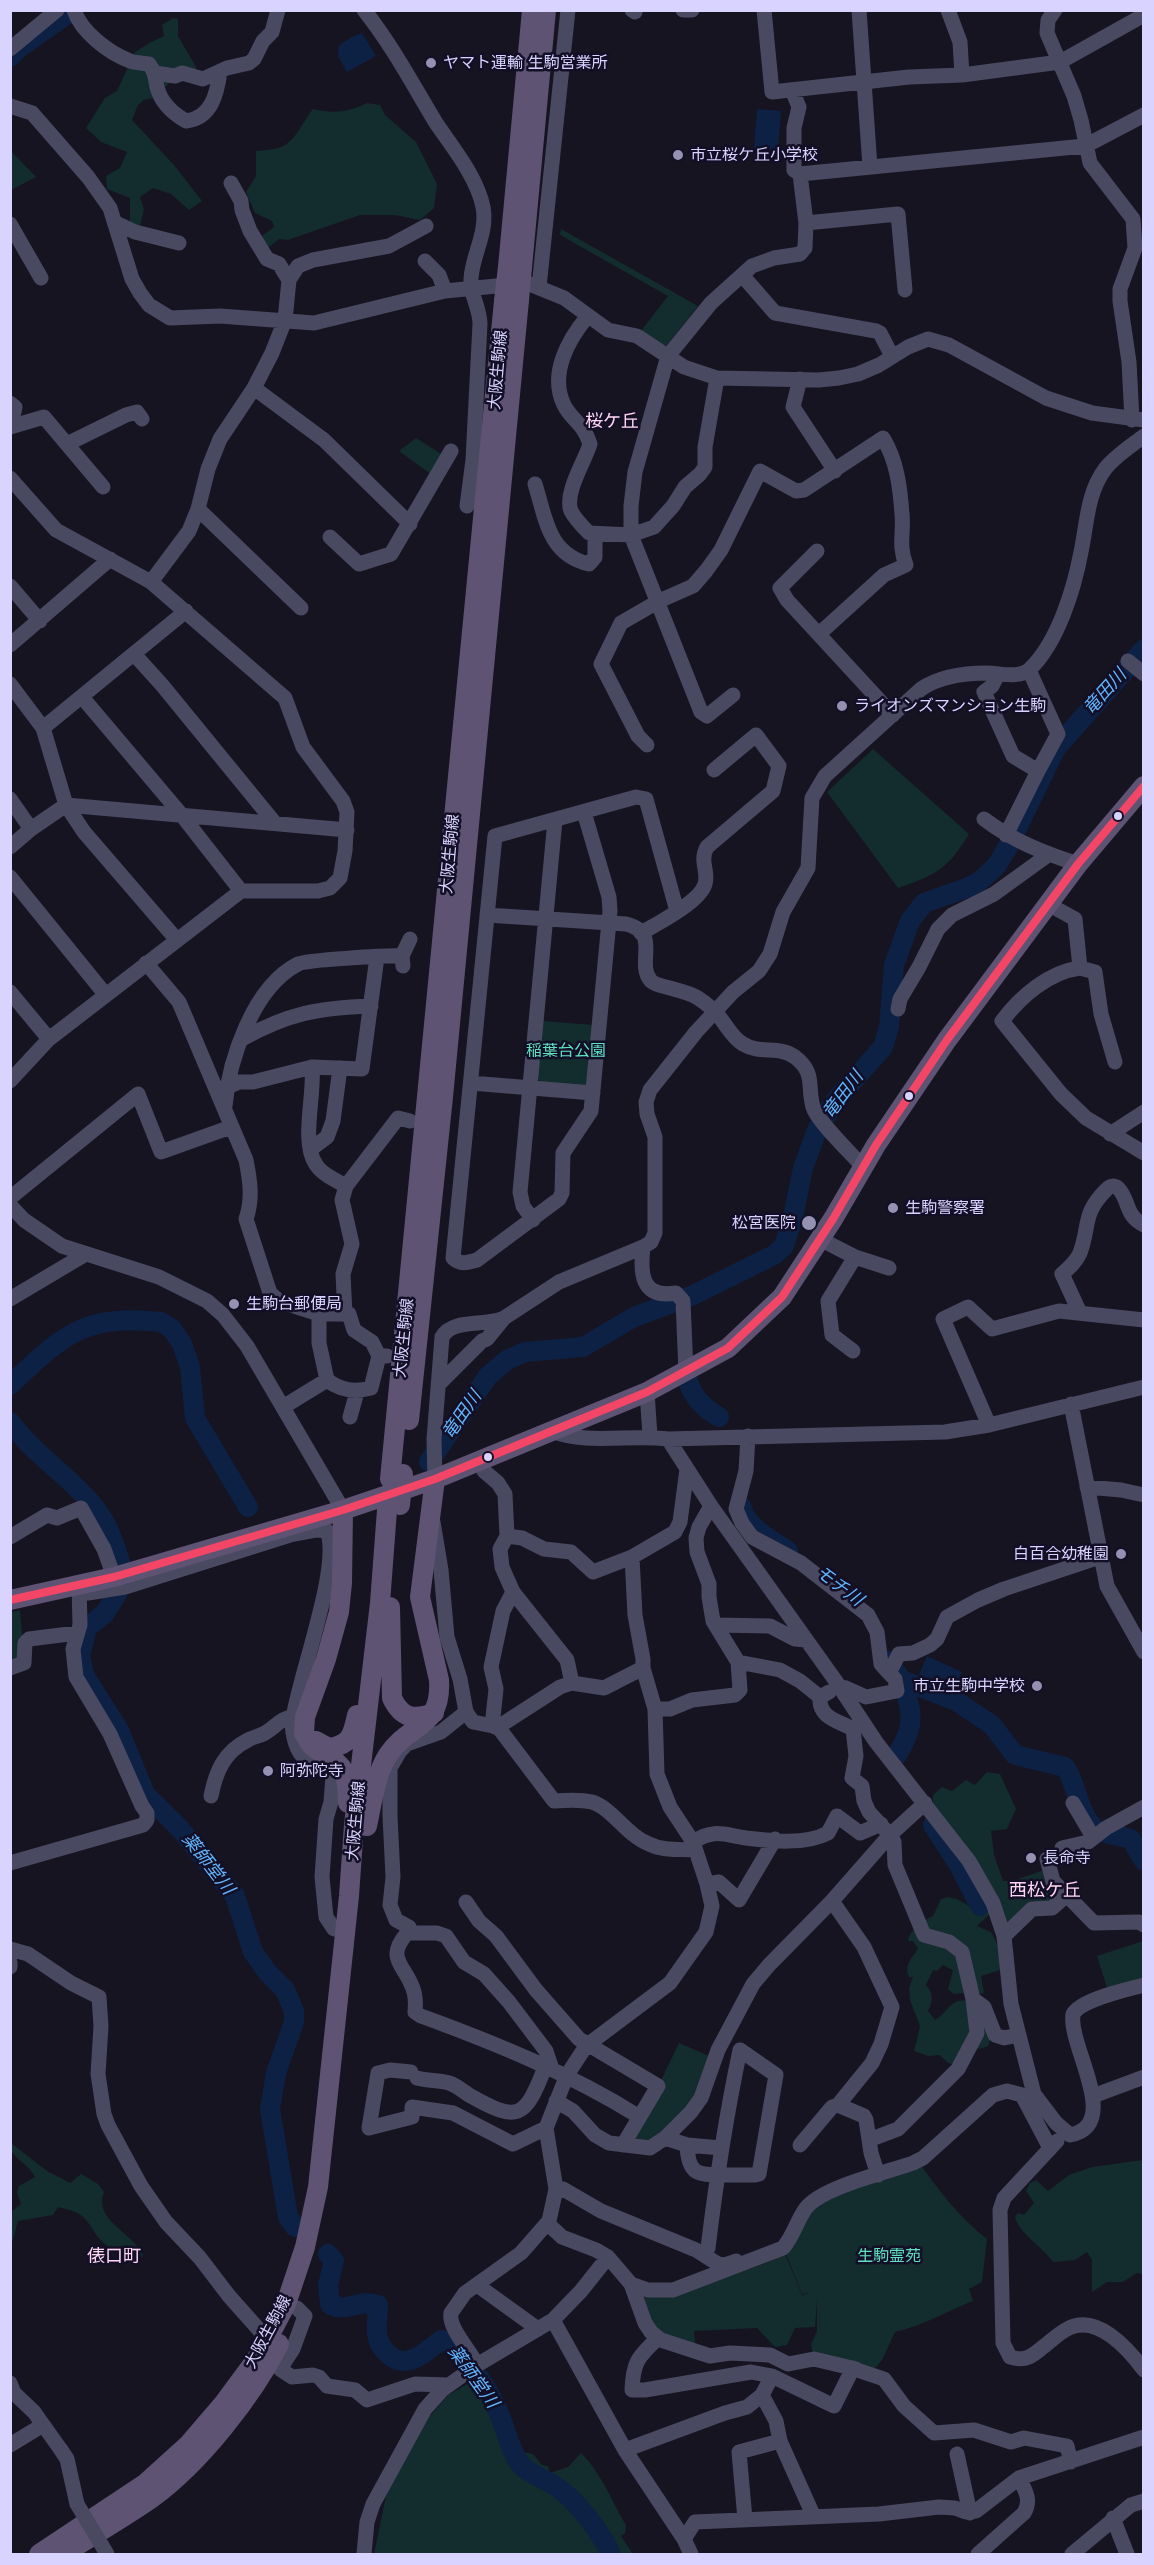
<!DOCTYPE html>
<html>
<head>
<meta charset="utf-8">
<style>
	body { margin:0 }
	#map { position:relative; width:1154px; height:2565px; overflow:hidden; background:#161421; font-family:Inter,sans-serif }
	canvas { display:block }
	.frame { position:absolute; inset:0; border:12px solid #d9d4ff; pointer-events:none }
</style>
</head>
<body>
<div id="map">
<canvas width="1154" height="2565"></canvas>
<div class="frame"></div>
</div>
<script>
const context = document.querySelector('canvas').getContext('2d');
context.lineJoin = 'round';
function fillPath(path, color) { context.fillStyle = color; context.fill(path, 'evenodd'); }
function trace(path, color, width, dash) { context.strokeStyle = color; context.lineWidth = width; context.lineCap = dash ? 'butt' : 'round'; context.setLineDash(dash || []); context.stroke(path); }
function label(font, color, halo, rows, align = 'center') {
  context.font = font + ' Inter,"Noto Sans JP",sans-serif'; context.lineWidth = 5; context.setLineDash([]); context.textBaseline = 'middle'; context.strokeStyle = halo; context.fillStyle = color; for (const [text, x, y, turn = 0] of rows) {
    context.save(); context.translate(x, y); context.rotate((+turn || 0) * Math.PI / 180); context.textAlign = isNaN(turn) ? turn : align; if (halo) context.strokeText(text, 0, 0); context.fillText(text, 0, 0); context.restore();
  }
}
fillPath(new Path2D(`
	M173 18 178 19V36L196 67V77L175 78 154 98 144 100 138 105 132 120 174 165 202 201 189 210 171 194 153 188 140 197 144 209 139 230 130 223V198L107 189 106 176 120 168 127 152 101 142 86 128 105 98 117 91 135 52 151 42 164 36 162 25Z
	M367 103 380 105 385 115 416 142 437 184 434 208 420 220 395 215H360L288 240 279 239 269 247H265L262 236 274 227 272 221 255 213 246 192 256 176V151C264 150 274 150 281 147 296 141 303 121 313 109 333 114 349 112 367 103Z
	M11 151 36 177 11 190H10Z
	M561 229 698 306 667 345H664L641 331 668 296 560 235Z
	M416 438 443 455 432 475 399 451Z
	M873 749 969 834C948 869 936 875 898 888L827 792Z
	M543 1021 594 1025 589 1083 583 1087 541 1083 537 1077Z
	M20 1610 24 1659 11 1665V1612Z
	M987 1772 1000 1774 1016 1809 1007 1829 991 1831 994 1855 1003 1881H1012L1047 1869 1063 1892 1008 1927 933 1804V1795L942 1787 952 1791 966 1780 975 1785Z
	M948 1897 957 1899 973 1908 985 1906 992 1912 977 1926 991 1932C999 1945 1001 1955 1000 1970L981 1976 984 1993 978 1994 975 1992 954 1994 948 1989 953 1970 943 1965 937 1971 933 1970 926 1985C934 1994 933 2001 928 2011L935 2020C948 2013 950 1998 967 2001L991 2038 988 2046 980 2049 975 2048 955 2065 948 2063 940 2055 928 2056 914 2051 920 2026 910 2000 909 1988 913 1977H909C904 1965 911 1959 918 1949L913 1941H908C910 1929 922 1921 933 1916L941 1899Z
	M1143 1941V1979L1108 1991 1097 1956Z
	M679 2043 709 2056 695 2095 686 2108 653 2140 642 2143 632 2141Z
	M11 2143 47 2171 70 2183 81 2174 98 2184 104 2192C93 2220 131 2231 143 2255L135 2262C125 2258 114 2252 106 2245 85 2227 94 2214 58 2207L53 2215 18 2221 11 2246V2212L21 2204 17 2192 19 2186 35 2177C29 2165 18 2161 11 2151Z
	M1143 2160V2274L1137 2273 1123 2282H1107L1092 2292V2260L1087 2252 1075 2260 1053 2262C1042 2246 1021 2236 1015 2217L1018 2213 1024 2215 1034 2203 1026 2191 1030 2183 1036 2180 1048 2191 1069 2175 1092 2167Z
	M920 2164C940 2192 960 2218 987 2239L982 2282 969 2289 973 2301C947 2311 923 2326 895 2332L882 2360 872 2372 813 2355 811 2344 817 2331V2300L815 2327 795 2328 787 2345 775 2347 757 2328 694 2331 695 2342 688 2346 655 2332 638 2292C689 2284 738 2278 785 2254L802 2295 810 2293 802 2294 786 2254C800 2239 800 2224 809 2213 824 2194 895 2173 920 2164Z
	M469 2383 490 2385 497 2392 503 2415 521 2452 533 2454 542 2465 548 2466 550 2473 568 2467 581 2453C602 2474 611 2500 626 2525L625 2533 621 2536 633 2554H374L386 2496 396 2475 430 2416 448 2395Z`), '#132c2d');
fillPath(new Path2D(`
	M362 33 376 56 347 72 338 56 339 45 352 37Z
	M757 109 781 111 778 150 754 148Z
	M927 1656 962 1672 953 1691 919 1675Z`), '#0d2144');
trace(new Path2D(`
	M10 57 19 48 73 10
	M688 1381C693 1398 704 1408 719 1417
	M10 1385C64 1335 82 1314 161 1322L172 1329 182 1344 190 1367 195 1418 248 1507
	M10 1422C37 1459 84 1485 105 1523 112 1535 116 1549 120 1562
	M429 1462 488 1376 507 1360 525 1352 583 1347 634 1317 691 1296 774 1255 784 1246 793 1217 803 1168 817 1130 835 1101 883 1047 889 1027 894 965 910 921 924 903 969 887 980 881 997 865 1009 845 1056 748 1144 649
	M741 1506C746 1528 770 1539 788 1551
	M117 1594 105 1613 87 1628 80 1655 84 1675 119 1730 145 1794 181 1830 235 1896 253 1952 268 1973 285 1990 294 2011V2022L276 2073 270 2109 288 2217 295 2227
	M886 1660 902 1680 956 1701 992 1725 1015 1755 1065 1767C1077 1784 1078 1813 1094 1828 1102 1834 1121 1836 1131 1839L1144 1861
	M895 1758C916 1726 913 1715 902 1680
	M933 1825 959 1865 980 1906
	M328 2254 334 2261 328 2285 330 2304C343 2314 361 2298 378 2305 378 2314 376 2325 377 2334 379 2348 394 2365 410 2360 421 2357 432 2347 441 2340L452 2343C469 2364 487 2385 498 2411 506 2428 509 2450 521 2465 531 2476 546 2479 557 2487 579 2503 599 2530 611 2554`), '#0d2144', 20);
trace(new Path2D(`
	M74 10C81 32 109 53 130 61 135 63 143 63 149 64 155 72 155 77 157 87 161 103 172 113 186 121 212 118 217 93 220 72
	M364 10C392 45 413 85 436 123 453 148 477 177 483 207 488 233 472 255 471 279 470 295 480 308 480 324L473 460 467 506
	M632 10 635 12
	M683 10H692
	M764 10 772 92 909 77 962 75 1060 62 1144 15
	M859 10 870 167
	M948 10 960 42 962 75
	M1055 10 1048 20 1047 33 1074 96 1081 120 1090 163 1133 219 1135 248 1120 289V301L1129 362 1132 420
	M10 49 57 10
	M155 73 175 76 182 73 203 79 227 68 249 63 254 59 263 41 272 32 278 10
	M10 106 32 113 88 177 110 208 132 279 140 293 149 305 170 318 220 316 314 323 445 291 527 283 564 298 608 330 637 336 684 367 717 378 819 380 839 378 858 374 879 365 908 347 928 339 949 345 1046 398 1092 413 1144 420
	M800 174 1085 146 1144 115
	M231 183 241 201 242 210 250 231 267 259 279 264 289 280
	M116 223 135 232 179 243
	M806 223 898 214 905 290
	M10 224 41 278
	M425 261 439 275 445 291
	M742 275 775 313 876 331 880 333 892 356
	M539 287 568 10
	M587 317C568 340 549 374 564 405 572 421 583 422 590 444 585 461 564 493 571 511 575 519 583 527 589 533L631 535 654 527 673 506 685 487 700 474 705 467V447L717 378
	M800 379 793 407 835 471
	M254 388 324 440 410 524
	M10 403 15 407 11 426
	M10 427 44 417 103 487
	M69 443 126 415 137 412 142 419
	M10 478 56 530 151 582 285 698 303 747 343 801 347 812 345 851 340 878 330 888 318 891H241L49 1039 10 1081
	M535 484C546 519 548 554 589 564L595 557V535
	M198 509 301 608
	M330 537 359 564 391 554 451 451
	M817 551 780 588 787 600 893 715
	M151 582 189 531 198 509 208 469 220 439 254 388 272 353 285 320 289 280 298 266 313 260 389 246 426 226
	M10 586 40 621
	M10 645 110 559
	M134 654 162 685 274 822
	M1128 661 1144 674
	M1029 670 1058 734 1038 771
	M997 676 992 686 984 692 1013 756 1038 771 1006 835
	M10 684 43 728 66 805 84 832 177 940
	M733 695 707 716 701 712 631 535V506L635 472 668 356 711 303 752 266 774 258 800 254 805 248 806 223 800 174 794 170V128L799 107 792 90
	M82 697 180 813 241 891
	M43 728 186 611
	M647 745 638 736 601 664 621 623 659 601 693 586 706 571 721 550 760 471 796 491 804 490 883 438C897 461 900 487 902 514 904 534 898 544 906 565L884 575 819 634
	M10 799 31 829
	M584 812 609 897 610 911 591 1111 563 1153 562 1193 559 1199 477 1260C467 1263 460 1265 453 1258L495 836 636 797 646 799 677 911
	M984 819C1013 841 1044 853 1078 864
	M10 847 31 829 66 805 347 830
	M10 877 105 994
	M1048 904 1075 919 1080 968C1049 972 1021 996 1002 1021L1061 1094 1086 1118 1144 1153
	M487 915 626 924C662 933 635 963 651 981 657 987 686 990 698 998 704 1002 711 1007 716 1013 725 1022 731 1037 743 1044 761 1055 778 1045 795 1057 816 1073 807 1087 813 1107 817 1121 852 1154 863 1167
	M641 933C657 924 700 902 705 884 709 871 699 862 707 847L773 791 779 766 756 735 714 770
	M146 963 179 1002 246 1160C250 1180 253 1199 246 1219L270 1293 279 1301 319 1314H349L354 1330 372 1342 379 1356
	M403 966 402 956 410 939
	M1080 968 1095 972 1101 1014 1115 1062
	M10 992 49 1039
	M898 1009 900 999 919 967 938 929 952 915 994 894 1048 855
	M242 1039C289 1013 318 1008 371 1006
	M312 1067C315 1094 301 1140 315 1163 321 1174 335 1180 346 1186
	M471 1083 593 1093
	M227 1087 239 1082H253L312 1067 362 1069 377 957
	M225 1106C229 1060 253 987 298 964 306 960 390 955 402 956
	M1110 1134 1144 1112
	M311 1149 327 1137 333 1121 340 1068
	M10 1198 138 1094 161 1152 231 1127
	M10 1205 24 1220 62 1246 159 1277 207 1301 223 1315 247 1346 343 1510
	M533 1220 523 1206 520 1192 555 820
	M820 1239 855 1257 889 1268
	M10 1299 84 1255
	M1080 1313 1062 1274C1069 1268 1076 1262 1080 1253 1090 1226 1082 1214 1106 1190 1109 1187 1113 1184 1118 1188 1130 1200 1124 1215 1144 1225
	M345 1314 343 1274 352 1244 342 1200 346 1186 398 1118 410 1121
	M853 1351 832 1335 828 1301 855 1257
	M686 1372 683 1301 676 1293C641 1299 640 1273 643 1247L651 1242 655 1233V1137L647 1114 646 1102 650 1090 696 1032 733 992 759 971 770 954 783 912 808 868 812 798 825 776 921 689C940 676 963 673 987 673 1000 673 1019 679 1030 669 1058 642 1074 589 1081 552 1087 524 1087 493 1105 469 1115 456 1131 446 1144 436
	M327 1380C341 1391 355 1392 371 1388L379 1356H387
	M440 1383 482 1341 487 1339 504 1318 559 1282 643 1247
	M647 1392 650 1436
	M1071 1404 1107 1586 1144 1652
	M283 1407 327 1380 319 1343V1314
	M350 1417 357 1392
	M989 1425 943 1319 968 1307 992 1329 1059 1311 1144 1320
	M552 1431C587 1445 631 1434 668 1439L945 1432 989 1425 1144 1387
	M748 1436 746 1471 736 1509 742 1523 752 1537 801 1563 868 1615 877 1632 881 1664 889 1673
	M668 1439 711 1506 835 1680 876 1742 969 1861 993 1903 1004 1936 1011 2004 1034 2094 1056 2123 1070 2135C1123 2124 1068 2047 1073 2014 1082 1999 1126 1990 1144 1985
	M480 1462 484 1471 498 1483 505 1494 507 1536 500 1549 502 1567 513 1592 567 1660 572 1683
	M435 1479 434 1439 442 1337C453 1318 484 1327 504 1318
	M1087 1487 1121 1490 1144 1495
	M507 1536 522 1538 544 1549 571 1552 593 1572 632 1557
	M10 1537 47 1515 57 1518 81 1508 104 1549 114 1577
	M88 1593 125 1587 290 1535 317 1530 327 1531C342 1566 297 1681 292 1724 293 1738 296 1754 309 1762 318 1768 328 1765 333 1776L331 1802 326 1819 322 1877 326 1917 334 1929
	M716 1625 770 1626 795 1639 806 1640
	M738 1662 780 1670 800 1681 820 1697 829 1692
	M10 1668 24 1663 25 1643 29 1639 77 1633
	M840 1687 846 1688 866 1697 897 1691 895 1679 889 1673 899 1654 913 1653 930 1645 937 1639 947 1617 978 1600 1004 1589 1100 1557
	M820 1697C818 1718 839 1721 853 1729L856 1756 852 1778 862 1786 864 1801 869 1812 890 1835 894 1842 895 1865 924 1935 949 1942 962 1952 973 1999
	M655 1709H670L692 1700 735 1695 740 1690 738 1662 713 1621 709 1597V1584L697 1552 696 1538 699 1527 711 1506
	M466 1712 473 1722 498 1727 560 1687 572 1683 604 1688 643 1668
	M495 1727 493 1717 496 1689 491 1667 503 1611 513 1592
	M498 1727 554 1801C566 1800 580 1799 592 1802 612 1808 626 1835 649 1844 663 1851 680 1849 695 1850
	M211 1796C216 1771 224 1752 248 1740 253 1737 260 1736 265 1733 276 1727 280 1718 293 1717
	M1073 1803 1093 1837
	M693 1842C714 1828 725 1835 746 1838 771 1841 806 1845 828 1833L837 1816 860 1833 881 1824
	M1062 1848 1088 1842 1106 1828 1144 1807
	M1047 1859 1053 1881 1094 1923 1139 1922 1144 1925
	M10 1863 143 1825 147 1820V1813L142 1806 110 1734 76 1677 73 1649 80 1625 79 1585
	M707 1884 719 1882 739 1900 775 1839
	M466 1902 479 1921 496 1936 536 1990 579 2039 658 2086 623 2145
	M411 1932 409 1927 396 1920 390 1905 393 1877 390 1816V1768L400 1751 407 1744 441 1732 466 1712 460 1679 447 1637 441 1570 433 1522
	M1004 1936 1032 1909 1052 1908 1068 1894
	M10 1949 28 1954 71 1983 99 1997 101 2026 98 2074 104 2114 108 2125 141 2186 166 2222 200 2258 229 2296 261 2332
	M10 1962V1967
	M552 2069 546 2051 509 2002 484 1974 464 1962 446 1936 437 1933H407C386 1958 403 1964 411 1984 416 1993 416 2002 415 2012L421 2016C495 2043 571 2074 638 2116
	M411 2072 390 2070 378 2073 369 2128 412 2117V2107L453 2113 513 2144 546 2128
	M417 2078C428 2081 439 2080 449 2083 456 2085 463 2091 469 2095 518 2123 525 2119 545 2067
	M1093 2096 1144 2077
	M556 2101 573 2111 595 2135 609 2143 650 2148 665 2138 691 2112 701 2098 718 2050 753 1984 769 1965 832 1901 890 1835 925 1803
	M838 2105 864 2116 866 2120 871 2153 878 2175
	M665 2138 687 2145 721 2148
	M869 2140 898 2129 958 2069 977 2033 973 1999 984 2007 995 2035 1004 2038 1018 2035
	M1057 2141 1004 2198 1000 2210 1003 2343 1010 2357 1014 2358C1027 2361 1033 2355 1043 2347 1051 2341 1060 2332 1069 2328 1098 2314 1129 2350 1144 2370
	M687 2145C688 2174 697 2175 722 2175 733 2175 744 2175 755 2175L759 2174 776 2075 740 2050C726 2116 716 2182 708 2248L704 2255
	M800 2145 832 2107 838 2105 872 2063 881 2044 892 2007 864 1947 832 1901
	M556 2189H563L601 2211 696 2250 718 2264 724 2265 736 2261
	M547 2223 562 2237 596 2250 608 2257 631 2284 645 2323 651 2332 661 2340 710 2356 730 2353 770 2355 788 2364 814 2359 856 2369
	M631 2284 648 2290H673L783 2248C794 2235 797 2220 806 2208 822 2187 888 2172 913 2163L923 2158 993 2095 1007 2091 1022 2095 1050 2148
	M477 2285 538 2329
	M297 2308 305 2316 293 2349 280 2369 292 2377 313 2375 319 2377 327 2386 355 2390 367 2400 415 2384 449 2385
	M553 2320 625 2450 684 2539 691 2554
	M658 2338C638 2357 633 2362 632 2390H645L751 2372 772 2376 834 2406 853 2368
	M477 2365C470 2350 448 2328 451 2313L465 2293 521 2253 549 2221 556 2189 546 2128 567 2075 586 2046 670 1983 706 1932 712 1906 707 1884 693 1842 670 1807 657 1774 655 1709 643 1668V1659L635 1615 632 1557 675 1532 680 1522 687 1469
	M860 2371 884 2379 904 2406 934 2433 974 2430 1011 2442 1024 2438 1067 2446 1071 2462
	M10 2383 14 2393 34 2412 61 2450
	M762 2395 776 2421 780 2441 814 2517
	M10 2445 43 2425
	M625 2450 725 2413 747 2407 762 2395 772 2376
	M957 2454 970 2513
	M1113 2518 1127 2554
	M745 2519 739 2452 780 2441
	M684 2539 695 2522 879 2514 939 2507 955 2508 966 2512 976 2511 1019 2478 1144 2437
	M364 2554 367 2522 373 2504 425 2409 442 2390 477 2365 553 2320 581 2291 608 2257
	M978 2554 1024 2513C1032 2500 1025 2490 1019 2478
	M1072 2554 1131 2505 1144 2501`), '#4a4962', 15);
trace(new Path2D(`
	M508 267 532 10
	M522 267 546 10
	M409 1420 443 1097 519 300
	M390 1479 504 301
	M343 1510 342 1583 339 1612 326 1659 305 1717 304 1733 311 1745C341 1768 347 1759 348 1803
	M10 1600 114 1577 343 1510 435 1479 647 1392 728 1348 782 1297 833 1219 876 1145 947 1040 1078 864 1144 786
	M390 1607 392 1698C402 1719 414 1720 434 1713
	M316 1741 329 1748C351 1745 353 1734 357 1715
	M367 1826C372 1804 375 1775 388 1755 410 1722 442 1729 439 1680L420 1597 435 1479
	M39 2554 146 2483 188 2445 224 2403 258 2357 286 2304 305 2247 318 2187 349 1896 354 1825 380 1603 387 1510
	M63 2554C92 2536 123 2518 152 2498 200 2463 252 2397 279 2344`), '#5e5373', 20);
trace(new Path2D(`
	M61 2450 67 2459 77 2504 107 2554`), '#4a4962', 15);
trace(new Path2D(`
	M519 300 522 267
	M504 301 508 267
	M400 1505 403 1474`), '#5e5373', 20);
trace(new Path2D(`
	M10 1600 114 1577 343 1510 435 1479 647 1392 728 1348 782 1297 833 1219 876 1145 947 1040 1078 864 1144 786`), '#f34667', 8);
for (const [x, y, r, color] of [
	[431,63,6,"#9591b1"],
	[678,155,6,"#9591b1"],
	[842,706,6,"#9591b1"],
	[1118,816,5,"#d9d4ff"],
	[909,1096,5,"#d9d4ff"],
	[893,1208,6,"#9591b1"],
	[809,1223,8,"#9591b1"],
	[234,1304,6,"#9591b1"],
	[488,1457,5,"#d9d4ff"],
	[1121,1554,6,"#9591b1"],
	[1037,1686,6,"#9591b1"],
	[268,1771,6,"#9591b1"],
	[1031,1858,6,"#9591b1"]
]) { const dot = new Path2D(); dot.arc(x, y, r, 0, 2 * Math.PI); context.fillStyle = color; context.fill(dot); trace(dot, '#130f26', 2); }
label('16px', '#d9d4ff', '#130f26', [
	["ヤマト運輸 生駒営業所",443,63],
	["市立桜ケ丘小学校",690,155],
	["ライオンズマンション生駒",854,706],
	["生駒警察署",905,1208],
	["松宮医院",796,1223,"right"],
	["生駒台郵便局",246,1304],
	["白百合幼稚園",1109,1554,"right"],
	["市立生駒中学校",1025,1686,"right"],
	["阿弥陀寺",280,1771],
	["長命寺",1043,1858]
], 'left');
label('16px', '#d9d4ff', '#130f26', [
	["大阪生駒線",498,370,-85],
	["大阪生駒線",450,854,-85],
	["大阪生駒線",404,1338,-84],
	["大阪生駒線",356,1821,-85],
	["大阪生駒線",268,2332,-62]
]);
label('16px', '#5fe0c0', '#130f26', [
	["稲葉台公園",566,1051],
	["生駒霊苑",889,2256]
]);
label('18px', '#ffd6f0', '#130f26', [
	["桜ケ丘",612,422],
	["西松ケ丘",1045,1891],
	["俵口町",114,2257]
]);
label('italic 18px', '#62b6ff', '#130f26', [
	["竜田川",1105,692,-48],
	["竜田川",843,1095,-53],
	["竜田川",462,1415,-55],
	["モチ川",839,1586,37],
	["薬師堂川",208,1864,52],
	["薬師堂川",473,2377,54]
]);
</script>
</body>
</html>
